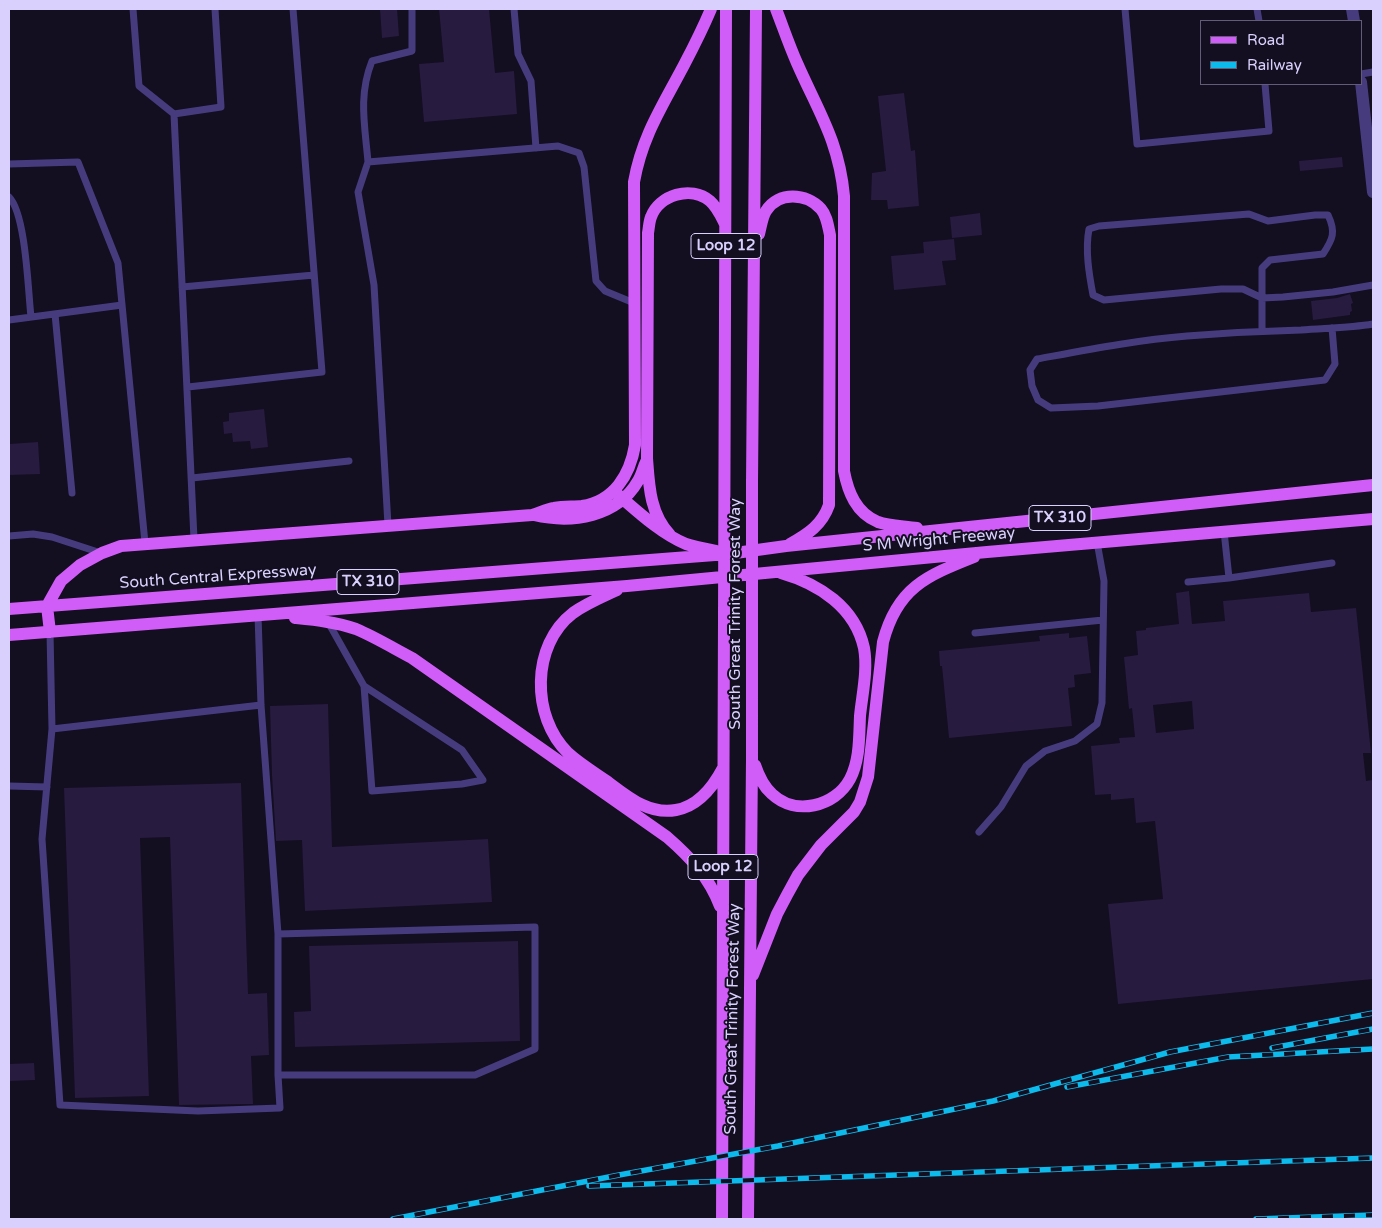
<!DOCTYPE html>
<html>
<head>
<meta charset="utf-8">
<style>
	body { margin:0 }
	#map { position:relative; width:1382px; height:1228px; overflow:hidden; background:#130e20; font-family:"Varela Round",sans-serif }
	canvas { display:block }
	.frame { position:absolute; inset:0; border:10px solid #dad0fd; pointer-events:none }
	.legend { position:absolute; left:1200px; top:20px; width:162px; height:65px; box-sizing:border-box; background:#130e20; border:1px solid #635c78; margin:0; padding:6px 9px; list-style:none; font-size:15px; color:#dad0fd }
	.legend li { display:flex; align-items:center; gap:10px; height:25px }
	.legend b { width:25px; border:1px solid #635c78 }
</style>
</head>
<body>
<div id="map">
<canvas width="1382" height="1228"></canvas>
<div class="frame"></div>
<ul class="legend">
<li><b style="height:6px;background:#d05df7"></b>Road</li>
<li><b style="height:6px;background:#0cbaec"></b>Railway</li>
</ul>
</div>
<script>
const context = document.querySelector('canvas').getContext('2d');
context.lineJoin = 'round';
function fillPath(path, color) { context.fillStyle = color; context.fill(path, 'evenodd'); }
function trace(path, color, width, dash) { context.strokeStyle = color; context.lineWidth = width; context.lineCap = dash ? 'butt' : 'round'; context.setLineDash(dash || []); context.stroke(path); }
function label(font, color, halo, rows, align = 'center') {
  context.font = font + ' "Varela Round",sans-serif'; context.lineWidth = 4; context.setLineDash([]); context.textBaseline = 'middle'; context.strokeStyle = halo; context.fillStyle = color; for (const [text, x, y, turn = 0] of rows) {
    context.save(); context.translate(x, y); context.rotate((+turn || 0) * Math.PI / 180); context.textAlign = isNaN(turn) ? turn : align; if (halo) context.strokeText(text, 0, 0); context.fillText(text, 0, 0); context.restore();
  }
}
fillPath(new Path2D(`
	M380 9H397L399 36 382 38Z
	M439 9H489L495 73 514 71 517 114 424 122 419 64 444 62Z
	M904 93 911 151 915 150 919 206 888 209 887 200H871L872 173 886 171 878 96Z
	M1342 157 1343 167 1300 171 1299 161Z
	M980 213 982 235 952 238 950 217Z
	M954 239 956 260 942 261 946 285 894 290 891 256 924 253 923 242Z
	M1350 294 1353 303 1351 304 1352 311 1350 312V315L1313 320 1311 301 1337 298Z
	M264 409 268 447 251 449 250 441 233 442 232 433 224 434 223 422 229 421V413Z
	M38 442 40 474 9 475V444Z
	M1189 591 1192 624 1225 621 1223 601 1309 593 1311 612 1356 608 1371 753H1363L1366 781 1373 780V979L1118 1004 1108 904 1163 899 1155 821 1136 823 1134 798 1111 800V794L1095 795 1091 746 1120 743 1119 738 1135 737 1132 708 1129 709 1124 657 1138 655 1136 631 1146 630V628L1179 624 1176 593ZM1192 701 1194 729 1156 733 1153 705Z
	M1069 633V638L1087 636 1091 673 1074 675 1075 687 1068 688 1072 726 949 738 942 666H940L939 651 1040 641 1039 636Z
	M328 704 332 847 488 839 492 902 305 911 302 840 276 841 272 775 270 706Z
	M241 783 248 994 267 993 269 1055 251 1056 253 1104 179 1105 170 837 140 838 149 1096 75 1098 64 788Z
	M518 941 520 1041 295 1047 294 1012 311 1011 309 946Z
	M34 1063 35 1080 9 1081V1064Z`), '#271b40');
trace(new Path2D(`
	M133 9 139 86 174 114 221 107 215 9
	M514 9 518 54 531 81 536 148
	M1125 9 1137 144 1269 131 1265 84
	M1257 9 1259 21
	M1361 74 1373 72
	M174 114 194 539
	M368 162C365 126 358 96 372 61L412 51V9
	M9 164 78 162 118 263 145 543
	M9 197C26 214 28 291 31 317
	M182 287 314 275
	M55 314 72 493
	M9 320 122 305
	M1332 328 1335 364 1325 380 1098 406 1051 408 1038 400 1032 386 1030 370 1037 359C1086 350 1137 340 1187 336 1225 333 1263 331 1301 330 1325 328 1349 328 1373 324
	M1262 331V268L1270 260 1323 254C1333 239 1336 232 1328 215H1315L1268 221 1249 214 1099 226 1089 229C1085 250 1089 274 1093 295L1104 300 1221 289H1243L1262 298 1283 297 1333 292 1373 285
	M188 387 322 372 293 9
	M192 478 349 461
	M388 525 374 285 358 192 368 162 558 146 579 153 584 167 596 281 605 291 634 303
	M1224 531 1229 578 1332 563
	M9 536 33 534 52 537 101 553
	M1188 582 1229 578
	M258 615 261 705 278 934 535 927V1049L475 1075H278V934
	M328 622 364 686 372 791 462 784 483 780 462 750 364 686
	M50 632 52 729 42 839 60 1105 198 1111 280 1108 278 1075
	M975 633 1103 620
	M52 729 261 705
	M9 786 47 787
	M979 832 1001 807 1026 766 1045 751 1075 741 1097 724 1102 703 1104 581 1097 542`), '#463c7d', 7);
trace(new Path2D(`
	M1352 9 1354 21
	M1361 82 1373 192`), '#463c7d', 12);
trace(new Path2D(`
	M776 9C783 27 789 45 797 63 818 111 839 141 844 196V471C848 492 856 513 878 522 889 526 905 526 917 528
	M759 234C761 227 762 217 766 211 778 191 807 193 821 209 827 216 828 226 830 235L829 505C822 525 808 534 790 544
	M616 493C637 511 660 533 686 544 695 547 706 549 716 551
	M534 515C572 524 617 517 638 481 642 475 643 468 646 462
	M670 535C650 514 649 486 647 458L648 233C649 228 649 222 651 217 659 195 691 185 710 201 717 207 721 216 725 224
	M617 590C602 597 587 603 573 613 531 645 531 717 568 753 580 764 595 773 608 782 628 797 649 815 676 810 699 806 713 787 723 768
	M9 609 728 554 786 546 1373 485
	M295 618C315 620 336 622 356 629 375 637 393 648 412 658L667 837C690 857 709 877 720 906
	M50 632 47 606 61 581 80 565 102 553 121 546 532 515C539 513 547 509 554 508 564 506 573 507 582 506 614 501 630 475 635 445L634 182C642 136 663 105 684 65 694 46 703 28 711 9
	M9 635 627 586 987 552 1373 519
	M755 765C759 777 763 786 772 794 795 816 835 807 850 779 860 760 859 737 860 716 862 695 868 670 864 648 855 607 819 584 781 573
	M753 975 777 914 787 895 798 875 821 845 854 812 860 802 868 777 883 642C897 588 926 576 974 557
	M722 1219 726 9
	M748 1219 752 758V483L756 9`), '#d05df7', 12);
const rail = new Path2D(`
	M1272 1048 1373 1029
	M1067 1087 1228 1057 1373 1049
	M589 1186 1373 1158
	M393 1219 619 1175 778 1146 993 1101 1170 1052 1373 1013
	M1256 1219 1373 1215`);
trace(rail, '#0cbaec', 5.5);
trace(rail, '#130e20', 4, [11]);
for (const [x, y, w] of [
	[726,246,70],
	[1060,518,62],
	[368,582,62],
	[723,867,70]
]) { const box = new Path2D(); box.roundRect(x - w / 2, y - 12.5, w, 25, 4); context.fillStyle = '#130e20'; context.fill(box); trace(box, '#dad0fd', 1); }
label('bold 15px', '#dad0fd', null, [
	["Loop 12",726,246],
	["TX 310",1060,518],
	["TX 310",368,582],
	["Loop 12",723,867]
]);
label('16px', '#dad0fd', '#130e20', [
	["S M Wright Freeway",939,540,-5],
	["South Central Expressway",218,577,-4],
	["South Great Trinity Forest Way",736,614,-90],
	["South Great Trinity Forest Way",733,1019,-89]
]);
</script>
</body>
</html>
